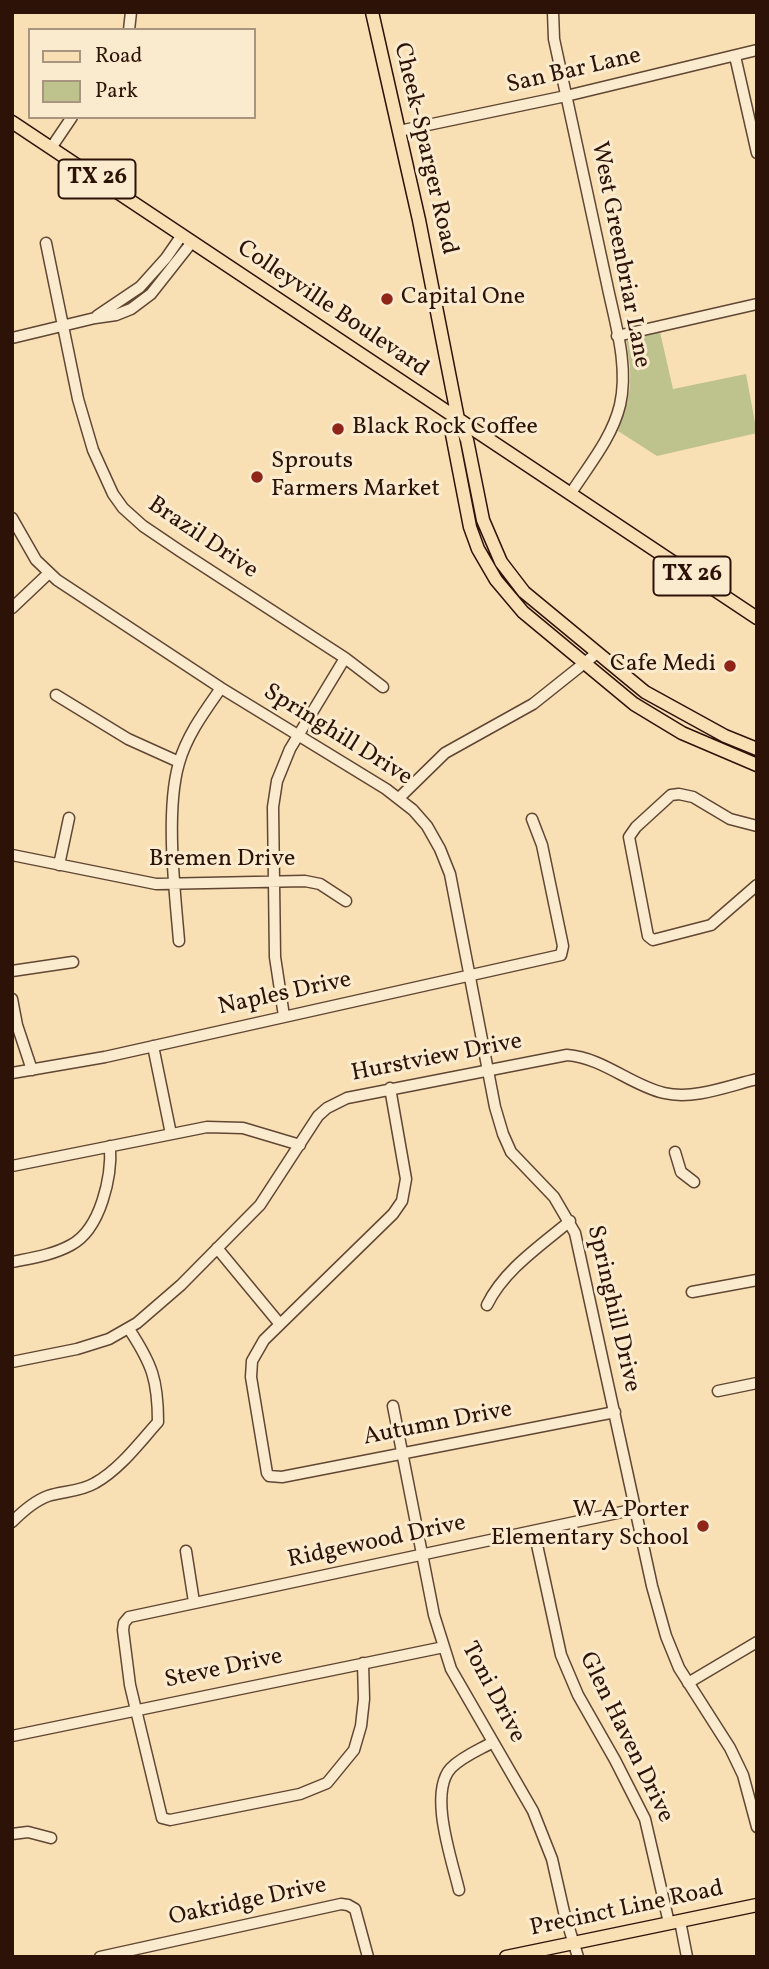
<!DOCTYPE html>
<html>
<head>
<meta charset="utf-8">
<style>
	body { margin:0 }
	#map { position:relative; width:769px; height:1969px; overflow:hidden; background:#f9e0b4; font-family:Vollkorn,serif }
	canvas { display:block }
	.frame { position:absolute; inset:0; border:14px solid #2d1208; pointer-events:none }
	.legend { position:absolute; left:28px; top:28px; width:228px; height:91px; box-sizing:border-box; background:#fbebce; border:2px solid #a9947f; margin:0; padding:9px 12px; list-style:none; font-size:21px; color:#2d1208 }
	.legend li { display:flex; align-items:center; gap:14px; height:35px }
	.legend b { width:35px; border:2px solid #a9947f }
</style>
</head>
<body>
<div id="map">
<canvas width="769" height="1969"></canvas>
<div class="frame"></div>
<ul class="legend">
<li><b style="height:9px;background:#f9e0b4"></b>Road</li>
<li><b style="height:19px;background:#bec28d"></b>Park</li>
</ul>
</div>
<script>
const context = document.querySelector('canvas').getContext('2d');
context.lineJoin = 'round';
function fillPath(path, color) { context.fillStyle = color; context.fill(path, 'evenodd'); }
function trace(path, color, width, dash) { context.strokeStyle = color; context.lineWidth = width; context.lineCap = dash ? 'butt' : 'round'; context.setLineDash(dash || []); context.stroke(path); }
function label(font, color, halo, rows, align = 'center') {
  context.font = font + ' Vollkorn,serif'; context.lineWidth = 6; context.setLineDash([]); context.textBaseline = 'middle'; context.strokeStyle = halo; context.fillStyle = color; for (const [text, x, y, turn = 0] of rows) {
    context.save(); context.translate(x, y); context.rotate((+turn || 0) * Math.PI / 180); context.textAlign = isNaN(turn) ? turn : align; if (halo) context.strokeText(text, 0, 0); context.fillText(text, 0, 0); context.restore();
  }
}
fillPath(new Path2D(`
	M660 332 673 389 746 374 757 433 657 456 618 431C632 391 633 380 626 339Z`), '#bec28d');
const minor = new Path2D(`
	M553 12 554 39C571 121 590 202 607 284 615 323 629 365 620 405 612 438 589 465 571 493
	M129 30 131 12
	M735 56 757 153
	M399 131 566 96 757 50
	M51 148 72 117
	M46 243 78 399 93 450 113 494 123 508 143 526 180 551 345 658 383 687
	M97 316 140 287 166 258 182 235
	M617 336 757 304
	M12 338 95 318 116 315 131 309 151 294 192 242
	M12 518 36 560 57 580 221 688 386 789 413 810 427 826 440 849 450 874 495 1107 503 1134 511 1152 554 1197 575 1233 652 1586 666 1636 679 1668 730 1748 743 1775 757 1827
	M12 608 49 573
	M56 695 128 739 179 762
	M399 798 445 753 533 704 597 653
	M757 826 730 819 693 797 679 794 671 795 636 827 629 837 648 936 653 940 711 925 757 885
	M12 855 156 884 305 881 320 884 346 901
	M59 865 69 818
	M179 941C175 892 165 811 179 763 187 735 205 711 221 688
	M12 971 73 962
	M12 999 17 1025 32 1070
	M284 1016 275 957 273 807 277 781 290 749 345 658
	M153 1046 171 1134
	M12 1073 105 1057 561 955 563 946 542 845 532 819
	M390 1088 406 1179 402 1201 393 1214 264 1340 252 1361 251 1377 267 1473 269 1476 282 1477 615 1412
	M675 1152 681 1172 694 1182
	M12 1166 207 1127 243 1128 300 1145
	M217 1248 279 1323
	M12 1262C32 1258 53 1255 71 1245 101 1229 112 1176 110 1146
	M692 1292 757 1280
	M487 1305C504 1270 540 1246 570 1221
	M12 1362 77 1349 109 1339 137 1323 181 1285 260 1205 318 1116 327 1108 347 1098 567 1055C604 1058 630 1085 664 1093 694 1100 728 1086 757 1079
	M718 1391 757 1383
	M393 1406 434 1615 451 1669 533 1811 552 1859 564 1912 578 1957
	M12 1522C22 1512 34 1501 48 1496 63 1491 80 1492 95 1483 120 1469 139 1443 158 1422 158 1380 152 1364 129 1329
	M534 1531 561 1655 578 1695 615 1760 645 1819 669 1923
	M186 1551 194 1602
	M363 1663 364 1699 361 1726 354 1750 327 1783 300 1794 170 1820 162 1818 130 1685 123 1630 124 1623 129 1617 636 1509
	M688 1683 757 1642
	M12 1736 444 1647
	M12 1834 28 1832 51 1838
	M459 1890C452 1860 428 1793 451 1768 463 1756 479 1750 493 1742
	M680 1921 687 1957
	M100 1957 341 1904 348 1905 355 1909 368 1957`);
const major = new Path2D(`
	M372 12 419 220 458 419 467 440 483 520 501 562 524 592 645 692 725 736 757 749
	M12 122 757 618
	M458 419 452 434 470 527 478 549 496 580 523 612 634 704 682 733 757 765
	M506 1957 757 1905`);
trace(minor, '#604633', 13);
trace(major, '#2d1208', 15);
trace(minor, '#fbebce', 10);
trace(major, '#f9e0b4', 12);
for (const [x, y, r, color] of [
	[387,299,7,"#8f2418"],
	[338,429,7,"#8f2418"],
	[257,477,7,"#8f2418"],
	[730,666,7,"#8f2418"],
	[703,1526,7,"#8f2418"]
]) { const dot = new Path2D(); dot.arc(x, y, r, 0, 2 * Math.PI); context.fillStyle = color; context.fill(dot); trace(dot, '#fbebce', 2.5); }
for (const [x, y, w] of [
	[97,179,77],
	[692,576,77]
]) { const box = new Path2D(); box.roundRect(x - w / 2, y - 19.5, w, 39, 5); context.fillStyle = '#fbebce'; context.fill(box); trace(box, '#2d1208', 2); }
label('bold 23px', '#2d1208', null, [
	["TX 26",97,179],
	["TX 26",692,576]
]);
label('24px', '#2d1208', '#fbebce', [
	["San Bar Lane",574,72,-13],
	["Cheek-Sparger Road",424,149,77],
	["West Greenbriar Lane",619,255,79],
	["Colleyville Boulevard",332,310,34],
	["Brazil Drive",202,539,34],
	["Springhill Drive",337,736,32],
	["Bremen Drive",222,861],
	["Naples Drive",285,995,-12],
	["Hurstview Drive",437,1059,-11],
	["Springhill Drive",612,1309,77],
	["Autumn Drive",438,1425,-11],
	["Ridgewood Drive",377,1543,-12],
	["Steve Drive",224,1670,-12],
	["Toni Drive",492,1693,62],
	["Glen Haven Drive",625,1738,64],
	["Oakridge Drive",248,1903,-12],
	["Precinct Line Road",627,1910,-12]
]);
label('24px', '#2d1208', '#fbebce', [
	["Capital One",401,299],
	["Black Rock Coffee",352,429],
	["Sprouts",271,463],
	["Farmers Market",271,491],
	["Cafe Medi",716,666,"right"],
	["W A Porter",689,1512,"right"],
	["Elementary School",689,1540,"right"]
], 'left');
</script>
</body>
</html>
